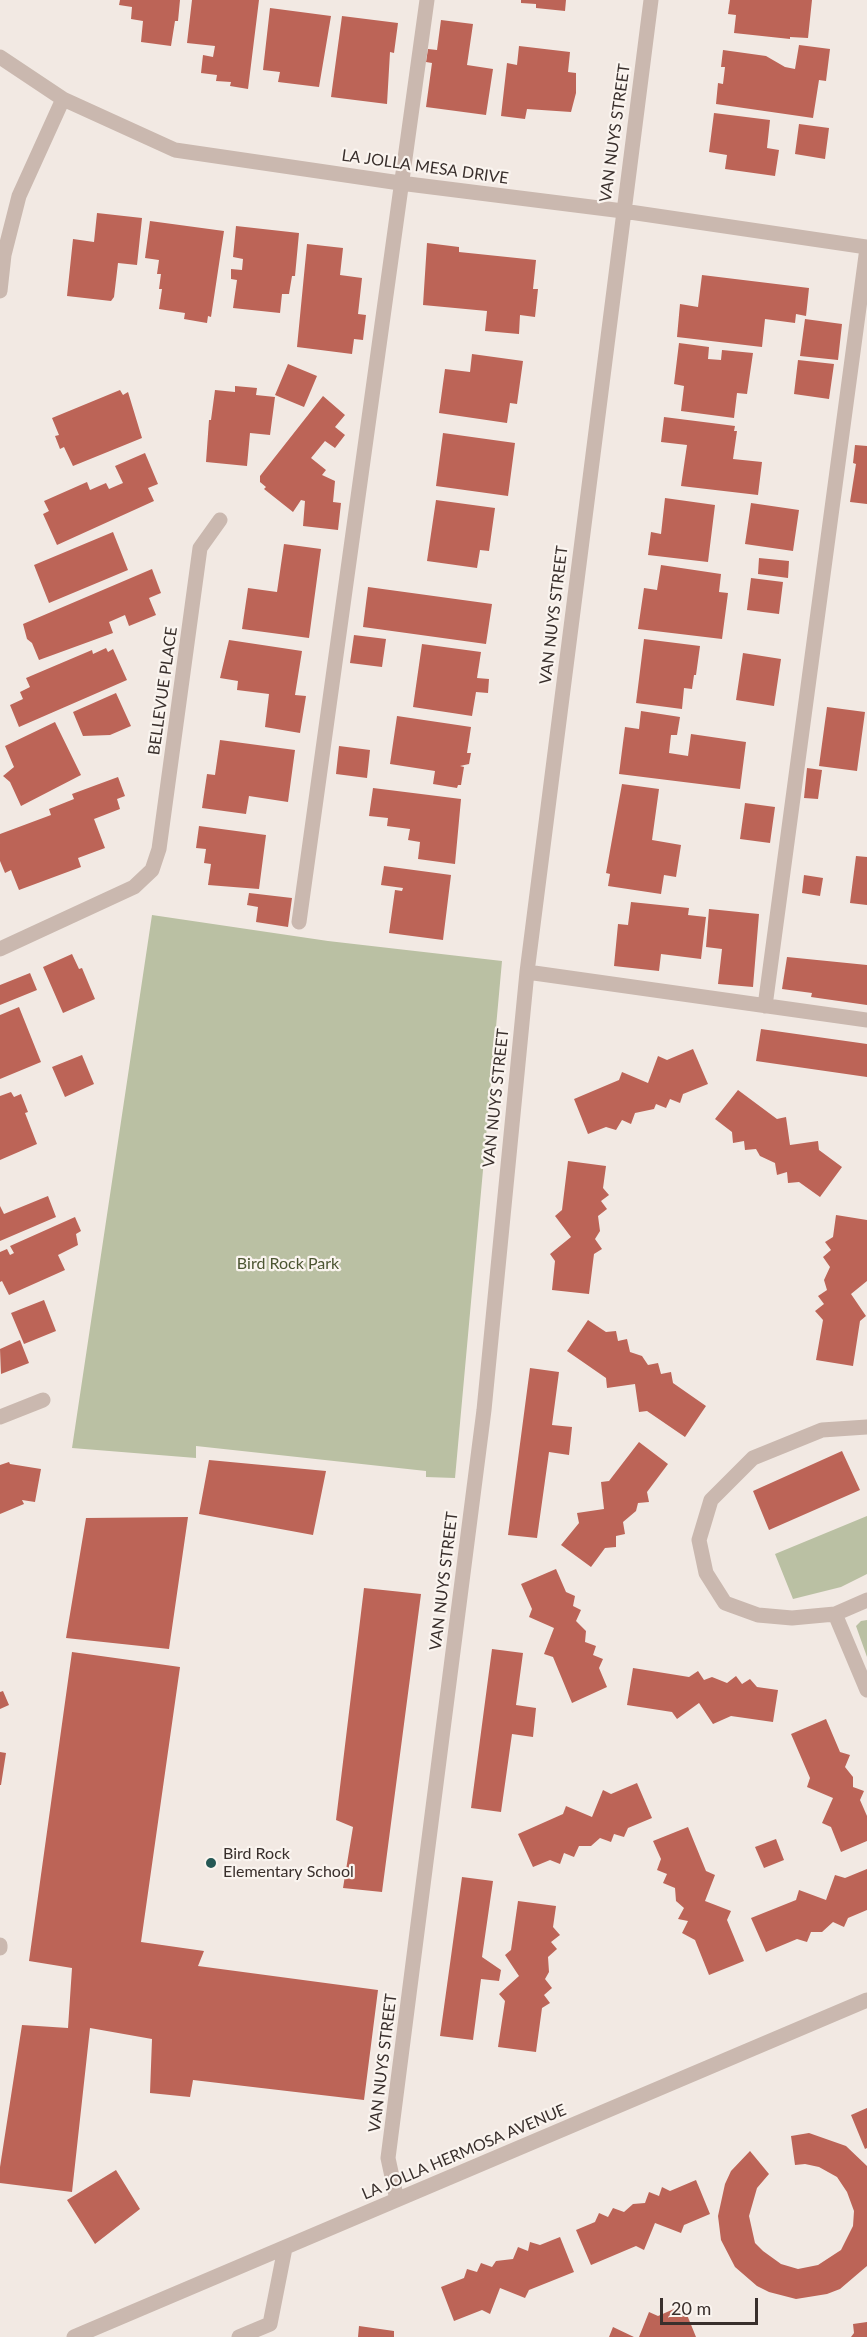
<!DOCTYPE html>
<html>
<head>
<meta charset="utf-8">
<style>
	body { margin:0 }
	#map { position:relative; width:867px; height:2337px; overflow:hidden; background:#f2e9e3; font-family:Lato,sans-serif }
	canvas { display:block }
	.scale { position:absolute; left:660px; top:2298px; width:98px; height:27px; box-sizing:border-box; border:3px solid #392f2c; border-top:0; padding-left:8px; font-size:18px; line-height:21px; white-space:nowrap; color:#392f2c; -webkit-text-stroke:4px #faf4ef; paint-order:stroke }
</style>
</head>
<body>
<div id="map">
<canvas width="867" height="2337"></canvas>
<div class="scale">20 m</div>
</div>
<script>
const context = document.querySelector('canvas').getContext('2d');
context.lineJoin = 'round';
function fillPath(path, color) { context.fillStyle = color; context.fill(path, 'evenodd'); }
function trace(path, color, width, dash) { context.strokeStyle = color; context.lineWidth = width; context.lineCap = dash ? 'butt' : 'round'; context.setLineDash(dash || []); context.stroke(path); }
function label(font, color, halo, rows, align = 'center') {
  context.font = font + ' Lato,sans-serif'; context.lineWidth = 4.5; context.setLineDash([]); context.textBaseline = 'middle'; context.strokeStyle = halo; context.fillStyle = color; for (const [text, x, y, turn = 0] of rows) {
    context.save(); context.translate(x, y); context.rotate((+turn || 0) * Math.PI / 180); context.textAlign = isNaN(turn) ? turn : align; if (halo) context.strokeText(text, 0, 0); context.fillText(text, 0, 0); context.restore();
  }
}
fillPath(new Path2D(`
	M152 915 328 941 502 961 455 1478 426 1477V1471L196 1446V1458L72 1448Z
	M867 1516V1574L841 1587 793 1599 775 1554Z
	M867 1620V1657L856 1626 861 1621Z`), '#bac0a3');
fillPath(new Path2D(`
	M120 0H180L178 21H175L171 46 141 42 143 21 131 19 132 7 119 5Z
	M192 0H259L248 89 230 86 231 82 216 81 217 75 201 73 203 55 213 57 215 46 187 43Z
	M521 0H566L565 11 536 8V4L521 3Z
	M730 0H812L808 38 790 37V39L734 33 736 15 728 14Z
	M270 8 331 16 319 87 278 82 280 72 263 70Z
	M342 16 398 23 394 53 390 52 387 104 331 97Z
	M441 20 473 24 467 65 493 69 486 115 426 107 432 63 426 62 428 49 437 50Z
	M799 45 830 49 826 81 819 80 813 118 716 104 718 83 723 84 725 67H721L723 50 766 56 785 67 795 69Z
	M519 46 570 52 568 72 576 73V93L571 112 527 109 525 119 501 116 507 63 517 65Z
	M714 113 770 120 767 148 779 150 775 176 725 169 727 155 709 152Z
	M799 124 829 128 825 159 795 154Z
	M97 213 142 218 137 265 118 263 114 297 111 301 67 296 73 239 94 242Z
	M150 221 224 231 211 317 208 316 207 323 184 319 185 313 159 309 162 289H159L161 274H157L159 260 145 258Z
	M236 226 299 233 295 276H292L289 294H282L280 313 233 308 237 280 231 279V269L242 270 243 259 233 257Z
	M427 243 459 247V252L536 260 533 289H538L535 317 520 315 519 334 485 331 487 311 423 305Z
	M307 244 343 248 340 275 362 278 358 314 366 315 363 340 354 339 352 354 297 347Z
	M702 275 809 288 806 316 796 314 795 323 765 319 762 347 677 337 680 304 698 307Z
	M805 319 842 324 838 360 800 356Z
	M679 343 709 347 708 359 721 360 722 350 753 353 747 394 737 393 734 418 681 411 684 386 674 384Z
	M472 354 523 361 517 404 510 403 507 423 439 413 445 369 470 372Z
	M798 360 834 364 829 399 794 394Z
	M288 364 317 376 304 407 275 395Z
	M235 386 257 388 256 395 275 397 270 435 250 433 247 466 206 462 209 420H211L215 390 235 392Z
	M120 390 123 395 128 392 142 438 73 466 64 447 60 449 55 436 59 435 52 418Z
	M323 396 345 415 335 427 345 435 335 448 325 441 311 458 326 470 322 475 335 481 333 502 341 503 338 530 303 526 305 501 301 500 293 512 264 489 266 487 260 482V476Z
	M664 417 735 426 734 431H737L733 459 762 462 758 495 681 486 687 445 661 442Z
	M443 433 515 443 508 496 436 486Z
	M855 445 867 446V504L850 502 856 464 853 463Z
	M145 453 158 484 148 488 154 501 57 545 43 514 49 511 44 501 87 482 90 490 106 483 109 489 123 483 115 466Z
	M665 498 715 505 708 562 648 555 651 532 661 534Z
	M436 500 495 508 489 551 480 550 477 568 427 561Z
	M751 503 799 510 793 551 745 544Z
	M113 532 128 570 49 603 34 565Z
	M284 544 321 549 309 638 242 629 248 588 277 592Z
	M759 558 789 561 788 578 758 574Z
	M661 565 721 574 719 592 728 593 722 639 638 629 644 588 657 590Z
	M152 569 161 593 149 598 156 615 129 626 125 615 109 622 113 633 39 660 32 643 27 639 23 624Z
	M751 578 783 582 779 614 747 610Z
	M368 587 492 604 486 644 363 627Z
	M354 635 386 639 382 667 350 663Z
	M644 639 700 646 696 675H694L692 689 684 688 682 709 636 703Z
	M229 640 302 651 295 695 306 696 300 733 265 727 269 694 237 690 238 681 220 678Z
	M422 644 481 652 477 678 489 679 488 693 476 692 472 716 413 707Z
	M106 648 108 652 113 649 127 680 19 727 10 705 23 699 20 692 30 687 26 678 92 650 93 654Z
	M743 653 781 659 774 706 736 700Z
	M116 693 131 726 110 735 83 736 73 712Z
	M827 707 865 712 857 771 819 766Z
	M641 711 680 717 677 735H671L669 753 688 756 691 734 746 742 740 789 619 774 625 727 639 729Z
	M397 716 471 727 467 753H471L469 764 460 766 464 767 461 785H458L457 788 433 784 435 771 390 764Z
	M55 722 81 775 21 806 10 782 3 776 14 767 5 746Z
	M220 740 295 750 288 802 249 796 246 814 202 808 207 774 215 775Z
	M339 746 370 750 367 778 336 774Z
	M807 768 822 770 818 799 804 798Z
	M118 777 125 796 117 799 120 809 94 819 105 848 78 858 81 867 19 890 11 870 5 873 0 861V834L51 815 49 809 74 799 72 794Z
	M622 784 659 789 652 840 681 845 676 877 664 875 661 894 608 886 610 874 606 873Z
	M373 788 461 799 455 864 418 859 420 842 408 840 410 829 387 826 388 818 369 816Z
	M745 803 775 807 770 843 740 839Z
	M199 826 266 835 259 889 208 885 211 864 204 863 206 849 196 848Z
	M856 856 867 857V905L850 903Z
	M384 866 451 875 443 940 389 933 395 890 402 891 403 888 381 885Z
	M804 875 823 878 820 896 802 893Z
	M249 893 292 898 288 927 256 922 258 907 247 905Z
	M631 902 689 908 688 915 706 917 701 959 661 954 659 971 614 966 618 924 628 925Z
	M709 909 759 914 753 987 718 984 722 949 706 947Z
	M72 954 79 969 82 968 95 999 63 1013 43 967Z
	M787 957 867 965V1005L811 997 812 993 782 989Z
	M30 973 37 990 0 1005V985Z
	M19 1007 41 1062 0 1079V1015Z
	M761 1029 867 1044V1077L756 1061Z
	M693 1049 708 1084 683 1094 680 1103 670 1099 666 1108 656 1104 654 1109 635 1113 631 1124 622 1120 616 1130 606 1127 588 1134 574 1099 619 1080 622 1072 648 1083 658 1056 667 1060Z
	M82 1055 94 1084 65 1097 52 1067Z
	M738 1090 777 1119 786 1117 790 1145 818 1141 819 1150 842 1167 820 1197 799 1182 788 1183 787 1172 777 1175 775 1163 760 1156 756 1149 745 1150 744 1141 733 1143 732 1132 715 1119Z
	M11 1092 14 1097 21 1094 28 1112 25 1113 37 1144 0 1160V1096Z
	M568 1161 606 1166 603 1188 609 1195 601 1201 607 1209 598 1216 600 1231 595 1239 602 1249 594 1254 589 1294 552 1290 555 1261 550 1254 571 1237 555 1216 562 1210Z
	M48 1196 56 1217 0 1241V1206L4 1214Z
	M836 1215 867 1220V1281L851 1294 866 1316 860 1321 853 1366 816 1360 823 1320 815 1311 824 1304 818 1296 827 1290 824 1280 830 1267 823 1257 831 1250 825 1242 833 1237Z
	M75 1217 81 1231 76 1234 78 1245 58 1255 65 1270 9 1295 2 1281 0 1282V1252L7 1249 10 1255 14 1253 10 1246Z
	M44 1300 56 1331 24 1344 11 1313Z
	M588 1320 606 1332 616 1331 618 1341 627 1339 630 1352 642 1356 648 1365 658 1363 661 1374 671 1372 673 1383 706 1406 685 1437 647 1411 639 1412 635 1384 607 1388 606 1378 567 1351Z
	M20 1340 29 1363 1 1374 0 1349Z
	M530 1368 559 1372 552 1425 572 1427 569 1455 549 1452 537 1538 508 1535Z
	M639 1442 668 1464 647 1492 649 1502 638 1503 636 1511 623 1522 625 1534 616 1536V1547L605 1548 591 1567 561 1545 579 1523 577 1513 604 1509 601 1482 609 1481Z
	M842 1451 860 1490 769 1530 753 1491Z
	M209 1460 326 1471 313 1535 199 1514Z
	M9 1462 10 1464 41 1469 35 1502 22 1500 24 1504 0 1514V1465Z
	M188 1517 169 1649 66 1638 86 1518Z
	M556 1569 566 1592 575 1596 573 1606 581 1610 576 1621 586 1631 585 1642 596 1646 593 1655 603 1659 599 1668 607 1687 572 1703 553 1657 544 1654 554 1628 529 1617 532 1609 521 1584Z
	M364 1588 421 1594 382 1892 343 1888 353 1827 336 1820Z
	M492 1649 523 1653 516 1705 536 1708 533 1737 512 1734 501 1812 471 1808Z
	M72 1652 180 1667 141 1942 204 1951 198 1966 378 1990 364 2100 193 2080 190 2097 150 2093 152 2039 90 2028 72 2192 0 2183V2167L22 2025 68 2028 72 1968 29 1961Z
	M633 1668 689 1677 698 1671 704 1680 712 1677 727 1683 736 1676 742 1684 750 1679 757 1687 778 1690 773 1722 731 1716 713 1724 699 1703 677 1719 672 1712 627 1705Z
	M3 1691 9 1705 0 1709V1692Z
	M826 1719 840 1752 850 1755 845 1767 853 1777V1787L864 1791 860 1800 867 1816V1841L841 1852 831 1827 822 1823 833 1798 807 1787 810 1778 791 1734Z
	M0 1752 6 1753 1 1785H0Z
	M637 1783 652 1818 628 1828 624 1837 614 1834 611 1842 600 1838 591 1846H579L574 1857 564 1853 560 1864 550 1860 533 1867 518 1834 563 1814 566 1806 592 1817 603 1790 611 1794Z
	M688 1827 706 1871 715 1875 705 1901 731 1911 727 1920 744 1961 709 1975 695 1940 682 1933 688 1921 678 1919 684 1908 676 1901 675 1888 663 1883 667 1874 657 1870 661 1859 653 1841Z
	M776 1839 784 1860 764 1868 755 1847Z
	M867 1869V1910L848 1918 844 1927 833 1922 822 1932H811L807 1942 797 1939 766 1952 751 1918 796 1900 799 1890 826 1900 835 1875 845 1878Z
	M462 1877 493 1881 482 1957 501 1970 499 1981 481 1979 473 2040 440 2036Z
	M518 1901 556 1906 553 1927 560 1935 551 1942 557 1949 548 1957 549 1972 545 1979 552 1988 544 1995 550 2003 542 2008 536 2052 498 2047 505 2001 499 1994 519 1976 505 1955 511 1950Z
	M867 2108V2148L865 2149 851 2115Z
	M809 2133 846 2146 867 2166V2266L840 2289 827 2294 796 2299 769 2292 757 2286 735 2267 721 2240 718 2216 725 2184 731 2171 750 2151 769 2174 757 2188 749 2216 755 2243 763 2251 781 2264 798 2269 818 2265 841 2250 853 2226 854 2211 847 2192 837 2177 819 2167 805 2164 795 2165 791 2136Z
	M116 2170 140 2209 95 2244 67 2200Z
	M696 2180 710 2214 684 2225 681 2233 655 2223 644 2250 636 2246 591 2265 576 2230 595 2222 599 2213 608 2217 613 2208 624 2212 633 2204 645 2203 649 2192 659 2196 662 2187 670 2191Z
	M560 2237 574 2272 529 2290 525 2298 500 2288 490 2314 482 2310 454 2321 441 2287 464 2278 467 2269 477 2272 481 2263 492 2267 496 2261 513 2259 518 2247 528 2251 530 2242 540 2245Z
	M683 2305 696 2337H639L649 2312 658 2316Z
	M867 2322V2337H851L854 2333 853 2324Z
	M359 2326 394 2331V2337H358Z
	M613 2327 634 2337H609Z`), '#bc6457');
trace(new Path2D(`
	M0 57 63 99 175 150 400 183 623 211 867 247
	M0 291 4 255 19 196 63 99
	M299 922 427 0
	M0 949 134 887 152 870 159 849 200 548 220 520
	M527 972 867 1020
	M765 1006 867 248
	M0 1417 43 1400
	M867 1427 822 1430 753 1458 711 1500 699 1540 706 1573 725 1603 758 1615 792 1618 835 1614 867 1600
	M835 1614 867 1690
	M0 1945V1948
	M397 2200 388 2158 484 1410 527 972 651 0
	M74 2337 867 2000
	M239 2337 270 2324 285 2248`), '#cab8af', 15);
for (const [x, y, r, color] of [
	[211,1863,6,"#255855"]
]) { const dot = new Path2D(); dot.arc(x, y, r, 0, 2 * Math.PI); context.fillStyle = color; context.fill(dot); trace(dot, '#faf4ef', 2); }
label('16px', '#392f2c', '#faf4ef', [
	["VAN NUYS STREET",615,133,-82],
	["LA JOLLA MESA DRIVE",425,167,8],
	["VAN NUYS STREET",554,615,-83],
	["BELLEVUE PLACE",163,691,-82],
	["VAN NUYS STREET",496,1098,-84],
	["VAN NUYS STREET",444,1581,-83],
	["VAN NUYS STREET",383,2063,-83],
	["LA JOLLA HERMOSA AVENUE",464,2152,-23]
]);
label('16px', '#4c5532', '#faf4ef', [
	["Bird Rock Park",288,1264]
]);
label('16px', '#392f2c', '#faf4ef', [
	["Bird Rock",223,1854],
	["Elementary School",223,1872]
], 'left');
</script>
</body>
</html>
